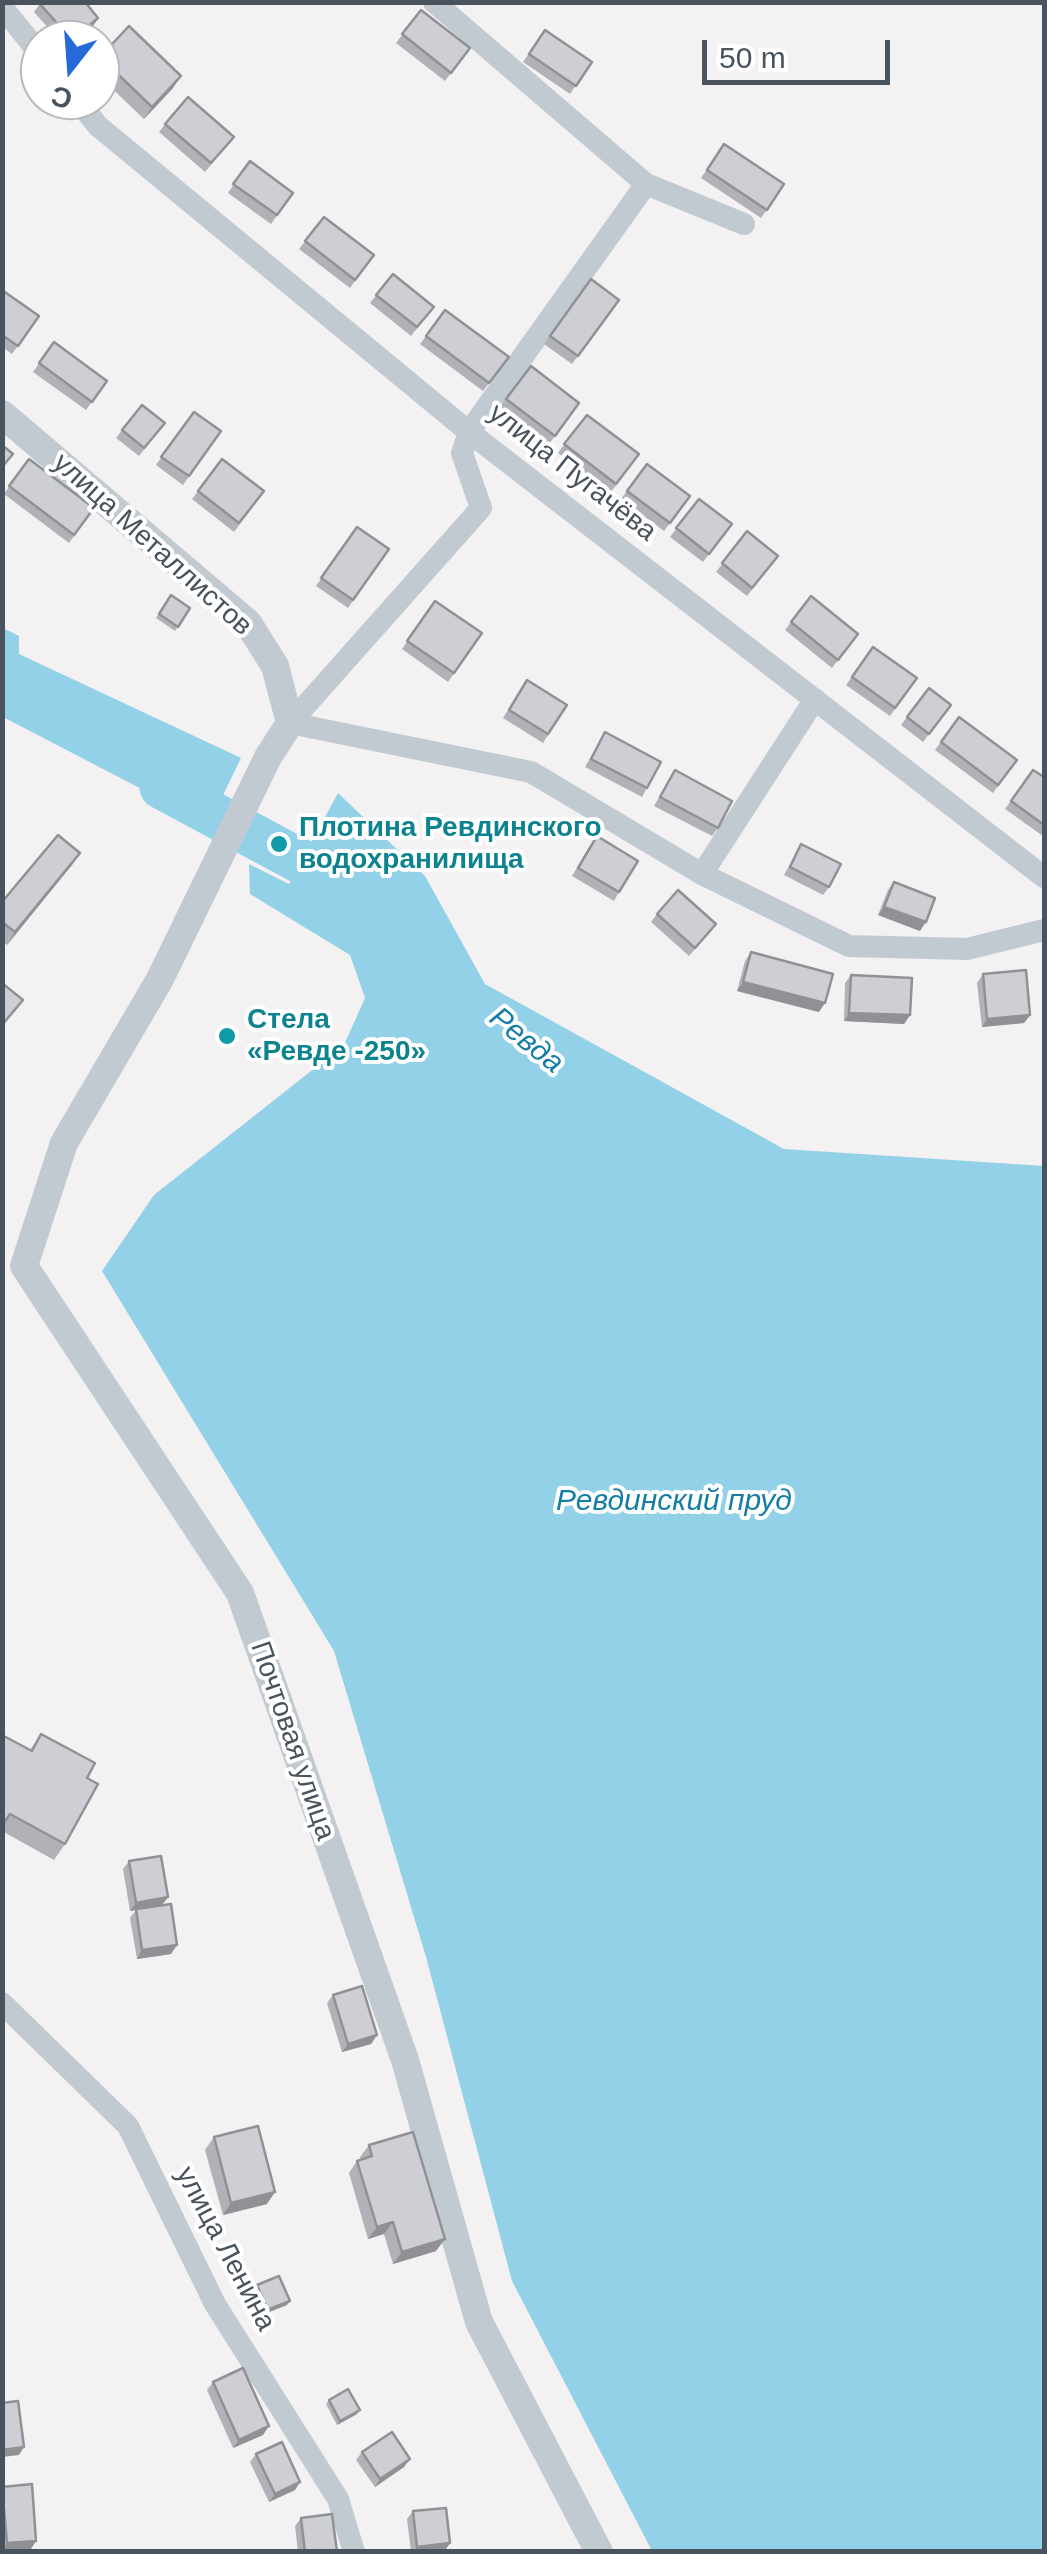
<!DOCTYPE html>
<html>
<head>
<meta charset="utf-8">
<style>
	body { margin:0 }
	#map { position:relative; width:1047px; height:2554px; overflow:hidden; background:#f3f1f1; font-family:Arial,sans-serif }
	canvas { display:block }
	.frame { position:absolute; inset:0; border:5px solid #49535d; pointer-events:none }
	.north { position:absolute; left:20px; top:20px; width:100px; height:100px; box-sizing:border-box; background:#fff; border:2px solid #b6babe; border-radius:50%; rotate:197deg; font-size:28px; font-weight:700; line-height:40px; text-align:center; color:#49535d }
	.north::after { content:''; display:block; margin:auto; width:35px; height:45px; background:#256ad8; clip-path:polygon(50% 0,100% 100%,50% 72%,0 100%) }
	.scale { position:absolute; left:702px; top:40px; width:188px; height:45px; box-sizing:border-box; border:5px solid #49535d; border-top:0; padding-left:12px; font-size:30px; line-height:35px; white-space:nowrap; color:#49535d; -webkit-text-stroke:8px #fff; paint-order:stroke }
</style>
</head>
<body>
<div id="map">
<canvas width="1047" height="2554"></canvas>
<div class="frame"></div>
<div class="north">С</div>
<div class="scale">50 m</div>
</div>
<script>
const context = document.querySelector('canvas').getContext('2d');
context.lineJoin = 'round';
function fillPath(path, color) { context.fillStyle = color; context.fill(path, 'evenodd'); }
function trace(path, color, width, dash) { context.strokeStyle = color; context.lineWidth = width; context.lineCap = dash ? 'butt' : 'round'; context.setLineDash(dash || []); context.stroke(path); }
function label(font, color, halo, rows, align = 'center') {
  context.font = font + ' Arial,sans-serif'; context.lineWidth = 8; context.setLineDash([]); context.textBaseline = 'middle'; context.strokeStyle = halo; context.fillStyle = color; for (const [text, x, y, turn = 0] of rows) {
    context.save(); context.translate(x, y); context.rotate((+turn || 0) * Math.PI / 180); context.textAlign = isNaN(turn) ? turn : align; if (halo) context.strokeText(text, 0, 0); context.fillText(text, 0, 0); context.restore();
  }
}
fillPath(new Path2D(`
	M3 628 19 636V654L241 758 209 824 3 717Z
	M338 793 425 876 485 984 784 1149 1044 1166V2551H652L512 2281 426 1957 334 1651 102 1271 154 1195 344 1045 365 998 350 955 250 894 249 864 289 884Z`), '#92d1e7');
trace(new Path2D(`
	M162 787 302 862 351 901`), '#92d1e7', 45);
trace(new Path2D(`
	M434 2 646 184 744 224
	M2 7 40 54
	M77 100 98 126 469 432 1044 877
	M646 184 469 432 462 453 481 508 290 723 531 772 702 874 849 946 967 949 1044 930
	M702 874 815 699
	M2 2003 128 2126 215 2304 338 2499 354 2552`), '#c2cad1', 22);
trace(new Path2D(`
	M2 414 248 623 275 666 290 723 268 757 160 979 64 1143 24 1266 240 1593 405 2060 479 2322 599 2552`), '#c2cad1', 28);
fillPath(new Path2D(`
	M41 2 98 18 93 26 77 40H59L34 12Z
	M421 10 470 48 445 81 396 43Z
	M545 30 592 62 570 94 523 62Z
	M100 58 173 88 144 119 100 77Z
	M165 124 234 137 205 172 159 132Z
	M724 144 784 184 761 218 701 178Z
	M250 161 293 193 271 224 228 193Z
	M324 217 374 255 350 288 299 249Z
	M393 274 434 307 411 336 370 303Z
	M591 279 619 300 572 364 544 344Z
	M2 290 39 316 12 354 2 347Z
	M445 310 509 357 483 391 420 344Z
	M54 342 107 381 86 410 33 372Z
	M531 366 579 403 549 444 500 407Z
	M142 405 165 423 139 456 116 438Z
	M194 412 221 431 183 485 156 465Z
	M587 415 639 454 611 492 558 453Z
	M29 459 94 508 69 543 4 494Z
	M222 459 264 491 234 532 192 499Z
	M647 464 690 496 664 531 621 499Z
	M699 499 732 524 703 562 670 537Z
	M357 527 389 549 348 608 316 586Z
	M747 531 778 556 747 596 716 572Z
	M171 595 190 608 175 631 156 618Z
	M811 596 858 634 832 668 785 630Z
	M435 601 482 633 448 682 402 649Z
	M873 647 917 678 890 716 846 685Z
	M527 680 567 705 543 743 503 718Z
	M929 688 951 705 923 742 901 725Z
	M959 717 1017 760 993 793 935 750Z
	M605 732 647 788 642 797 585 767Z
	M675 770 718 828 712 836 654 806Z
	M1033 770 1044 777 1043 836 1005 809Z
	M591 844 619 892 614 901 572 876Z
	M801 844 829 887 823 895 784 875Z
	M80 853 7 945 2 941V902Z
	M894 882 920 931 878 915 888 890Z
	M657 914 710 932 689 956 651 922Z
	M751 952 819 1012 737 991 745 961Z
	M983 974 1030 1015 1024 1023 982 1027 977 983Z
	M851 975 910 1015 904 1024 844 1021 845 983Z
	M41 1734 87 1778 65 1844 54 1860 2 1831V1735L30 1750Z
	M129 1861 168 1897 162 1905 171 1954 137 1959 130 1918 136 1910 130 1911 123 1869Z
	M333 1995 377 2035 371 2044 342 2052 327 2003Z
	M214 2137 267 2204 223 2215 205 2150Z
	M369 2145 436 2251 393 2264 384 2234 368 2239 349 2173 357 2161 361 2160 360 2157Z
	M257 2285 287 2305 264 2314 254 2289Z
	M213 2382 263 2435 233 2448 207 2390Z
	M329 2400 357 2414 337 2425 326 2404Z
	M362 2452 404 2467 375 2487 356 2460Z
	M256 2454 295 2490 269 2502 250 2462Z
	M2 2487 31 2549 2 2551Z
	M413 2511 450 2543 444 2552H411L407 2519Z
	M301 2518 337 2552H298L295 2526Z`), '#b1b2b7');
fillPath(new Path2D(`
	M98 18 93 26 77 40H73Z
	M181 76 173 88 144 119 152 107Z
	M80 853 72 865 7 945 15 932Z
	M884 907 926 922 920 931 878 915Z
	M743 982 825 1003 819 1012 737 991Z
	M849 1013 910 1015 904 1024 844 1021Z
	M1030 1015 1024 1023 982 1027 987 1019Z
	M168 1897 162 1905 130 1911 136 1903Z
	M177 1945 171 1954 137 1959 142 1950Z
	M377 2035 371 2044 342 2052 348 2044Z
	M275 2192 267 2204 223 2215 231 2203Z
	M393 2222 384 2234 368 2239 377 2227Z
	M445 2239 436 2251 393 2264 402 2252Z
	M290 2301 287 2305 264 2314 267 2310Z
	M360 2410 357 2414 337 2425 340 2421Z
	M269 2426 263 2435 233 2448 239 2440Z
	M24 2447 19 2455 2 2457V2450Z
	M410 2459 404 2467 375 2487 380 2479Z
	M300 2482 295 2490 269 2502 275 2494Z
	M36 2541 31 2549 2 2551 7 2543Z
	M450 2543 444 2552H414L417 2547Z`), '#909195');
const building = new Path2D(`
	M41 2H85L98 18 72 40 40 4Z
	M421 10 470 48 451 73 402 34Z
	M129 26 181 76 152 107 100 57Z
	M545 30 592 62 576 86 529 54Z
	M188 97 234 137 211 163 165 124Z
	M724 144 784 184 767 210 707 170Z
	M250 161 293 193 277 215 233 184Z
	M324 217 374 255 355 280 305 241Z
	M393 274 434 307 417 327 376 295Z
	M591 279 619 300 578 356 550 336Z
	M2 290 39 316 18 346 2 335Z
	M445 310 509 357 489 383 426 336Z
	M54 342 107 381 92 402 39 363Z
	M531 366 579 403 555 436 506 399Z
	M142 405 165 423 144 448 122 430Z
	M194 412 221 431 189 476 161 457Z
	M587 415 639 454 616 484 564 444Z
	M2 445 13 454 2 467Z
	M29 459 94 508 74 535 9 486Z
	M222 459 264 491 239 523 198 491Z
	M647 464 690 496 670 523 627 491Z
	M699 499 732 524 709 554 676 528Z
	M357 527 389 549 353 600 321 578Z
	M747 531 778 556 752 588 722 563Z
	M171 595 190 608 178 627 159 614Z
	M811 596 858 634 838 660 791 622Z
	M435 601 482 633 454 673 407 641Z
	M873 647 917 678 895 708 852 677Z
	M527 680 567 705 548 734 509 710Z
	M929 688 951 705 929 734 907 717Z
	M959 717 1017 760 998 785 941 742Z
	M605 732 661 762 647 788 591 759Z
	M675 770 732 801 718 828 660 797Z
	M1033 770 1044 777V825L1011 801Z
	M58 835 80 853 15 932 2 922V902Z
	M597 836 638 861 619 892 578 868Z
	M801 844 841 864 829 887 790 867Z
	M894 882 935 898 926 922 884 907Z
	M678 890 716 924 695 948 657 914Z
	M751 952 833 974 825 1003 743 982Z
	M1026 970 1030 1015 987 1019 983 974Z
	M851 975 912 978 910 1015 849 1013Z
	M2 983 23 1000 2 1025Z
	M41 1734 95 1763 87 1778 98 1784 65 1844 10 1814 2 1826V1735L32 1751Z
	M161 1856 168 1897 136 1903 129 1861Z
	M171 1904 177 1945 142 1950 136 1909Z
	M362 1986 377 2035 348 2044 333 1995Z
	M258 2126 275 2192 231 2203 214 2137Z
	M413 2132 445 2239 402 2252 393 2222 377 2227 357 2161 372 2156 369 2145Z
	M279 2276 290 2301 267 2310 257 2285Z
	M243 2368 269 2426 239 2440 213 2382Z
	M348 2389 360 2410 340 2421 329 2400Z
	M18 2401 24 2447 2 2450V2403Z
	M392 2432 410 2459 380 2479 362 2452Z
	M282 2442 300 2482 275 2494 256 2454Z
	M32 2484 36 2541 7 2543 2 2487Z
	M446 2508 450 2543 417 2547 413 2511Z
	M332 2514 337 2552H305L301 2518Z`);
fillPath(building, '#cecfd5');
trace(building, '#909195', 2.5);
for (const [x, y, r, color] of [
	[279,844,10,"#0f9aa8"],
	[227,1036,10,"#0f9aa8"]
]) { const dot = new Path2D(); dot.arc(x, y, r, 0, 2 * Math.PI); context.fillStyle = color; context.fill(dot); trace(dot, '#fff', 4); }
label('28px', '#49535d', '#fff', [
	["улица Пугачёва",572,473,38],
	["улица Металлистов",152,545,42],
	["Почтовая улица",292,1741,71],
	["улица Ленина",225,2249,62]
]);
label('bold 28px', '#0d838f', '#fff', [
	["Плотина Ревдинского",299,828],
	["водохранилища",299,860],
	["Стела",247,1020],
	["«Ревде -250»",247,1052]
], 'left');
label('italic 30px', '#167ea4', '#fff', [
	["Ревда",526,1041,39],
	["Ревдинский пруд",674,1502]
]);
</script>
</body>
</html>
